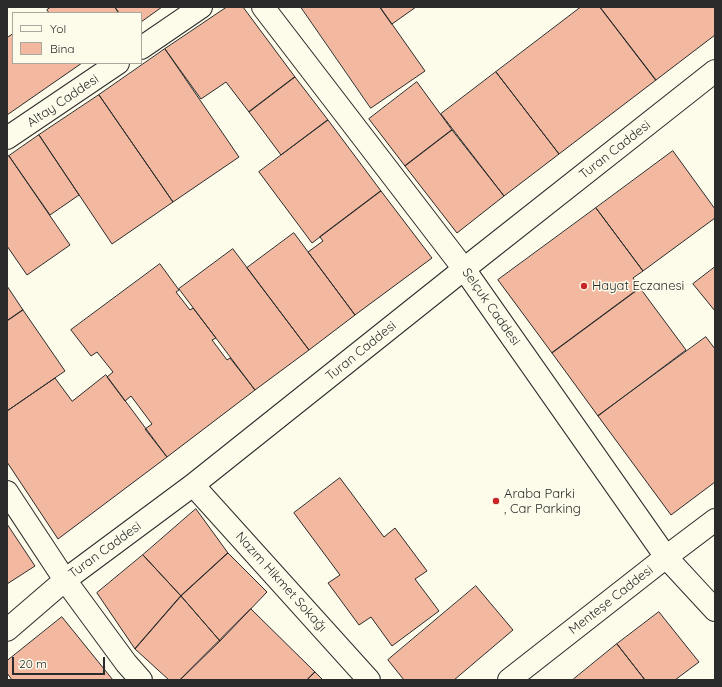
<!DOCTYPE html>
<html>
<head>
<meta charset="utf-8">
<style>
	body { margin:0 }
	#map { position:relative; width:722px; height:687px; overflow:hidden; background:#fdfbea; font-family:Quicksand,sans-serif }
	canvas { display:block }
	.frame { position:absolute; inset:0; border:8px solid #2b2b2b; pointer-events:none }
	.legend { position:absolute; left:12px; top:12px; width:130px; height:52px; box-sizing:border-box; background:#fdfbea; border:1px solid #a9a89e; margin:0; padding:5px 7px; list-style:none; font-size:12px; color:#2b2b2b }
	.legend li { display:flex; align-items:center; gap:8px; height:20px }
	.legend b { width:20px; border:1px solid #a9a89e }
	.scale { position:absolute; left:12px; top:657px; width:93px; height:18px; box-sizing:border-box; border:2px solid #2b2b2b; border-top:0; padding-left:5px; font-size:12px; line-height:14px; white-space:nowrap; color:#2b2b2b; -webkit-text-stroke:3px #fdfbea; paint-order:stroke }
</style>
</head>
<body>
<div id="map">
<canvas width="722" height="687"></canvas>
<div class="frame"></div>
<ul class="legend">
<li><b style="height:5px;background:#fdfbea"></b>Yol</li>
<li><b style="height:11px;background:#f2b8a0"></b>Bina</li>
</ul>
<div class="scale">20 m</div>
</div>
<script>
const context = document.querySelector('canvas').getContext('2d');
context.lineJoin = 'round';
function fillPath(path, color) { context.fillStyle = color; context.fill(path, 'evenodd'); }
function trace(path, color, width, dash) { context.strokeStyle = color; context.lineWidth = width; context.lineCap = dash ? 'butt' : 'round'; context.setLineDash(dash || []); context.stroke(path); }
function label(font, color, halo, rows, align = 'center') {
  context.font = font + ' Quicksand,sans-serif'; context.lineWidth = 3; context.setLineDash([]); context.textBaseline = 'middle'; context.strokeStyle = halo; context.fillStyle = color; for (const [text, x, y, turn = 0] of rows) {
    context.save(); context.translate(x, y); context.rotate((+turn || 0) * Math.PI / 180); context.textAlign = isNaN(turn) ? turn : align; if (halo) context.strokeText(text, 0, 0); context.fillText(text, 0, 0); context.restore();
  }
}
const building = new Path2D(`
	M51 7H115L119 13H49L47 10Z
	M115 7H162L141 22V13H119Z
	M227 7H243L295 77 249 112 226 82 201 99 165 49Z
	M301 7H380L425 71 371 108Z
	M380 7H416L392 24Z
	M581 7H600L656 80 559 154 496 72Z
	M600 7H715V35L656 80Z
	M13 34V63H82L7 115V38Z
	M165 49 239 157 173 202 99 95Z
	M496 72 559 154 504 196 441 114Z
	M295 77 328 120 281 155 249 112Z
	M417 82 452 130 405 166 369 119Z
	M99 95 173 202 112 244 39 135Z
	M328 120 381 191 312 243 259 172Z
	M452 130 504 196 457 233 405 166Z
	M39 135 79 195 50 215 9 156Z
	M673 151 715 209V218L643 271 596 208Z
	M9 156 70 245 27 275 7 246V157Z
	M381 191 432 258 355 315 308 252 323 241 320 237Z
	M596 208 643 271 633 278 640 288 552 353 498 280Z
	M294 233 355 315 309 350 247 268Z
	M233 249 309 350 255 390 179 289Z
	M160 264 179 290 176 292 190 310 193 308 216 338 212 340 227 360 230 358 255 390 167 457 145 429 152 424 131 396 125 401 107 377 113 372 97 352 91 356 71 330Z
	M715 267V311L693 284Z
	M7 286 23 310 7 321Z
	M640 288 686 350 598 416 552 353Z
	M23 310 65 371 7 411V321Z
	M706 337 715 349V482L671 515 598 416Z
	M106 375 167 457 58 539 7 462V411L55 378 72 401Z
	M340 478 384 537 395 528 427 571 415 579 439 611 392 646 371 617 359 625 328 583 340 575 294 513Z
	M196 509 228 553 181 596 143 555Z
	M7 524 35 566 7 584Z
	M228 553 267 592 220 641 181 596Z
	M143 555 181 596 135 649 97 593Z
	M476 586 513 630 454 680H404L388 660Z
	M181 596 220 641 180 680H169L135 649Z
	M251 609 315 672 307 680H180Z
	M659 612 699 662 675 680H645L617 644Z
	M62 617 113 680H12L7 673V661Z
	M617 644 645 680H575L574 679Z
	M315 672 323 680H307Z`);
fillPath(building, '#f2b8a0');
trace(building, '#2b2b2b', 1);
const street = new Path2D(`
	M263 7 464 269 666 557 715 610
	M141 48 201 7
	M7 138 118 63
	M193 485 369 680
	M7 492 65 580 126 663 141 680
	M7 630 65 580 193 485 464 269 715 71
	M509 680 666 557 715 520`);
trace(street, '#2b2b2b', 24);
trace(street, '#fdfbea', 22);
for (const [x, y, r, color] of [
	[584,286,4,"#c62828"],
	[496,501,4,"#c62828"]
]) { const dot = new Path2D(); dot.arc(x, y, r, 0, 2 * Math.PI); context.fillStyle = color; context.fill(dot); trace(dot, '#fdfbea', 1.5); }
label('13px', '#2b2b2b', '#fdfbea', [
	["Altay Caddesi",63,101,-34],
	["Turan Caddesi",615,150,-38],
	["Selçuk Caddesi",491,307,55],
	["Turan Caddesi",361,351,-39],
	["Turan Caddesi",105,550,-36],
	["Nazım Hikmet Sokağı",281,582,48],
	["Menteşe Caddesi",611,600,-38]
]);
label('13px', '#2b2b2b', '#fdfbea', [
	["Hayat Eczanesi",592,286],
	["Araba Parki",504,494],
	[", Car Parking",504,509]
], 'left');
</script>
</body>
</html>
